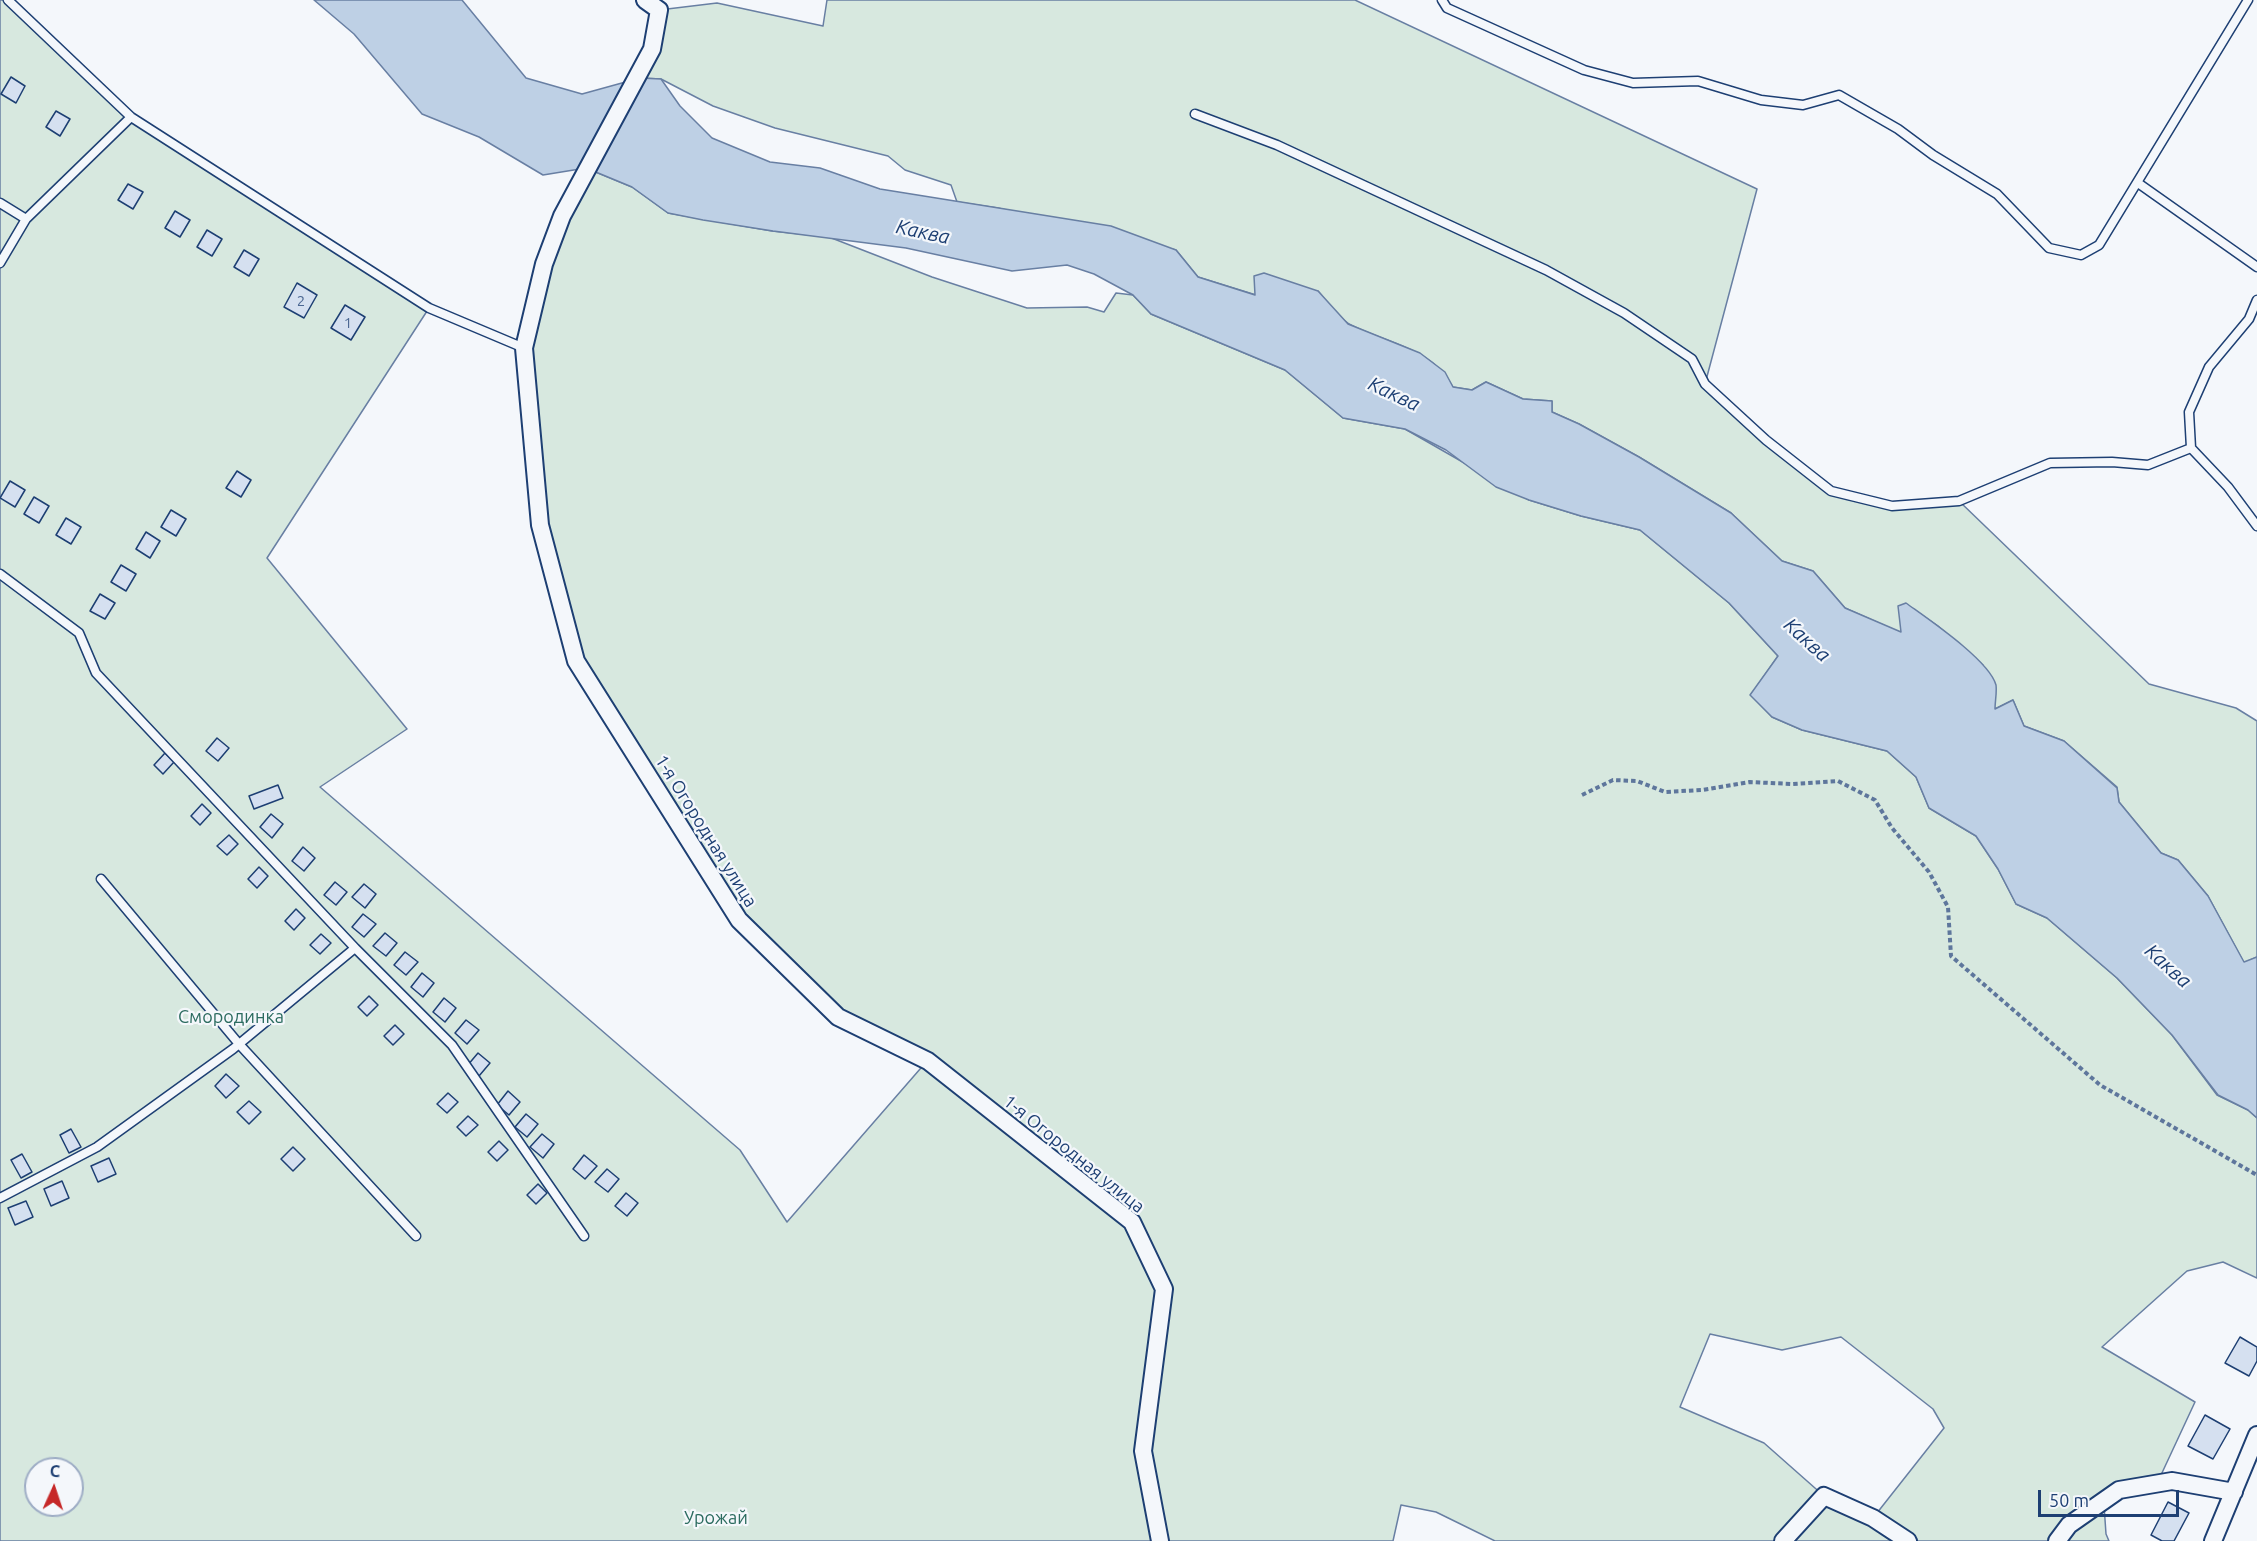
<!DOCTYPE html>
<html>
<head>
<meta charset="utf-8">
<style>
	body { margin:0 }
	#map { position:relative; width:2257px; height:1541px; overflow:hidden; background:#f4f7fb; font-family:Ubuntu,sans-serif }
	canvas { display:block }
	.north { position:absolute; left:24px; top:1457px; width:60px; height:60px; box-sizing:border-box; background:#f4f7fb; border:2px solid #9eadc5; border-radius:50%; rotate:3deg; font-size:16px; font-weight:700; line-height:24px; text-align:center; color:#1d3f73 }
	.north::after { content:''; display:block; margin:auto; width:21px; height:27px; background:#c62828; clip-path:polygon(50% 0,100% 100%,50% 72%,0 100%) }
	.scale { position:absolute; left:2038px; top:1490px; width:141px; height:27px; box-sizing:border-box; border:3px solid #1d3f73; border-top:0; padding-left:8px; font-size:18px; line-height:21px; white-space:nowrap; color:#1d3f73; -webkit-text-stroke:4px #f4f7fb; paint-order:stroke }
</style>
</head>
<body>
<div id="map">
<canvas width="2257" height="1541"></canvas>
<div class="north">С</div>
<div class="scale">50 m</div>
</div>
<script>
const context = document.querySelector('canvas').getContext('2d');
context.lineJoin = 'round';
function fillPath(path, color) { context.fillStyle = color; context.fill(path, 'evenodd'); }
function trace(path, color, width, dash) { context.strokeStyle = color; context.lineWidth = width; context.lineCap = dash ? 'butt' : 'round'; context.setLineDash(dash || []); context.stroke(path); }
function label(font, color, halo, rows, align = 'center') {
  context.font = font + ' Ubuntu,sans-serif'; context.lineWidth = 4.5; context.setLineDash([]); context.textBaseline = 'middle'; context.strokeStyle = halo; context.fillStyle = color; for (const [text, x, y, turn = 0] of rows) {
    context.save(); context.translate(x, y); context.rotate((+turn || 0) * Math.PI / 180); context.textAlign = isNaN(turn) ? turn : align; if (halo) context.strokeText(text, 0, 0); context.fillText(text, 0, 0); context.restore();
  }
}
const green = new Path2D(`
	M0 0H8L131 117 429 308 267 558 407 729 320 787 740 1150 787 1222 927 1061 838 1017 739 920 576 661 540 525 524 348 586 168 632 187 668 213 772 231 829 237 932 277 1027 308 1087 307 1104 312 1116 293 1133 295 1151 314 1285 370 1343 418 1405 429 1529 500 1581 516 1640 530 1729 603 1778 656 1751 695 1772 717 1802 730 1887 751 1916 777 1929 808 1976 836 1998 869 2016 904 2047 918 2117 978 2172 1035 2217 1095 2248 1110 2257 1118V1278L2223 1262 2187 1271 2102 1347 2195 1402 2161 1475 2104 1505 2106 1534 2109 1541H1495L1436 1512 1401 1505 1393 1541H0ZM1710 1334 1782 1350 1841 1337 1933 1409 1944 1428 1873 1518 1824 1496 1764 1443 1680 1407ZM36 1469H72V1505H36Z
	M827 0H1355L1757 189 1705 384 1831 491 1892 506 1959 501 2149 684 2236 708 2257 721V957L2244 963 2208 896 2178 860 2161 853 2119 802 2117 787 2064 741 2024 726 2013 700 1995 709 1983 665 1938 626 1906 604 1901 633 1845 608 1813 571 1782 561 1731 513 1639 457 1579 424 1552 412V401L1523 399 1486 382 1472 390 1453 387C1431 347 1388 344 1351 325 1338 318 1327 301 1318 291L1256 295 1198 277 1176 250 998 208 957 202 951 185 905 170 888 156 775 128 713 106 661 79 640 78 659 10 717 3 823 26Z`);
fillPath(green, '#d7e8df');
trace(green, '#687fa3', 1.5);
const water = new Path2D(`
	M314 0H462L526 78 582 94 640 78 661 79 680 106 712 138 770 162 820 168 880 189 1111 226 1176 250 1198 277 1255 295 1254 276 1264 273 1318 291 1348 324 1420 353 1445 372 1453 387 1472 390 1486 382 1523 399 1552 401V412L1579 424 1639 457 1731 513 1782 561 1813 571 1845 608 1901 632 1898 606 1906 603C1928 619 1989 660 1996 685 1997 692 1995 702 1995 709L2013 700 2024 726 2064 741 2117 788 2119 802 2161 853 2178 860 2208 896 2244 962 2257 957V1118L2248 1110 2218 1095 2172 1035 2117 978 2047 918 2016 904 1998 869 1976 836 1929 808 1916 777 1887 751 1802 730 1772 717 1750 695 1778 656 1729 603 1640 530 1581 516 1529 500 1496 487 1446 450 1405 429 1343 418 1285 370 1151 314 1133 295 1094 274 1067 265 1012 271 906 248 773 231 703 220 668 213 632 187 586 168 543 175 479 137 422 114 354 34Z`);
fillPath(water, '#bed0e5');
trace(water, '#687fa3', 1.5);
const building = new Path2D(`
	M11 77 25 86 16 103 1 94Z
	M56 111 70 119 60 136 46 127Z
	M128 184 143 192 133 209 118 200Z
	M175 211 190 220 180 237 165 228Z
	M207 230 222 239 212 256 197 247Z
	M244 250 259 259 249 276 234 267Z
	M297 283 317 295 304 318 284 307Z
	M345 305 365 317 351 340 331 328Z
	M237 471 251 480 241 497 226 488Z
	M10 481 25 490 15 507 0 498Z
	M34 497 49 506 39 523 24 514Z
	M171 510 186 519 176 536 161 527Z
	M66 518 81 527 71 544 56 535Z
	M146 532 160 541 150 558 136 549Z
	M121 565 136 574 126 591 111 582Z
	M100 594 115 603 105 619 90 611Z
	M217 738 229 748 218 761 206 751Z
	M165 753 174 762 163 774 154 765Z
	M278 785 283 798 254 809 249 796Z
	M202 804 211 813 200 825 191 816Z
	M271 814 283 824 272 838 260 827Z
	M229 835 238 844 227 855 217 846Z
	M303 847 315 858 304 871 292 861Z
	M259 867 268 876 257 888 248 879Z
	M335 882 347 892 336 905 324 895Z
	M364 884 376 894 365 908 352 897Z
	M296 909 305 918 294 930 285 921Z
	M363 914 376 924 364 937 352 927Z
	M385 933 397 943 386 956 373 946Z
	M321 934 331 943 320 954 310 945Z
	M405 952 418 962 406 975 394 965Z
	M422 973 434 983 423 997 411 987Z
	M369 996 378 1005 367 1016 358 1007Z
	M444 998 456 1008 445 1022 433 1012Z
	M466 1020 479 1030 467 1044 455 1033Z
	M395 1025 404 1034 393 1045 384 1036Z
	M478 1053 490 1063 479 1076 467 1066Z
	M226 1074 239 1086 226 1098 215 1086Z
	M508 1091 520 1102 509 1115 497 1105Z
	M448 1093 458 1102 447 1113 437 1104Z
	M249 1101 261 1112 249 1124 237 1112Z
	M526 1114 538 1124 527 1137 515 1127Z
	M468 1116 478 1125 466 1136 457 1127Z
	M71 1129 81 1147 69 1153 60 1135Z
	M542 1134 554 1144 543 1158 530 1147Z
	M499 1141 508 1150 497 1161 488 1152Z
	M293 1147 305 1159 293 1171 281 1159Z
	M22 1154 32 1172 21 1178 11 1160Z
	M584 1155 597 1166 585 1179 573 1169Z
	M109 1158 116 1174 98 1182 91 1166Z
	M607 1169 619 1179 608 1192 595 1182Z
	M62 1181 69 1198 51 1206 44 1189Z
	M538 1184 547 1193 536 1204 527 1195Z
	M626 1193 638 1203 627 1216 615 1206Z
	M26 1201 33 1217 15 1225 8 1208Z
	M2240 1337 2257 1347V1361L2249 1376 2225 1363Z
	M2205 1415 2230 1429 2213 1459 2188 1446Z
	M2168 1502 2189 1513 2174 1541H2162L2151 1535Z`);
fillPath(building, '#d5e0f0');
trace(building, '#1d3f73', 1.5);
const lane = new Path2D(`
	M8 0 131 117 429 308 524 348
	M1442 0 1447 8 1584 70 1633 83 1698 81 1761 100 1803 105 1839 95 1898 129 1933 155 1997 194 2049 248 2081 255 2099 245 2248 0
	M1195 114 1277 145 1546 270 1624 313 1692 359 1705 384 1766 440 1831 491 1892 506 1959 501 2050 463 2112 462 2148 465 2191 448
	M2138 183 2257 267
	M0 203 26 219
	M0 263 26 219 131 117
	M2257 300 2249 319 2209 367 2189 412 2191 448 2228 487 2257 526
	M0 574 79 633 96 673 355 948 233 1049 97 1147 0 1198
	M101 879 239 1044 416 1236
	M355 948 452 1045 584 1236`);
const street = new Path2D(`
	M645 0 659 10 652 49 562 216 544 264 524 348 540 525 576 661 739 920 838 1017 928 1061 1132 1222 1164 1289 1143 1451 1160 1541
	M1783 1541 1824 1496 1873 1518 1908 1541
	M2057 1541 2069 1525 2119 1490 2172 1481 2234 1492
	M2213 1541 2257 1435`);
trace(lane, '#1d3f73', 11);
trace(street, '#1d3f73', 20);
trace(new Path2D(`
	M1582 795 1613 780 1637 781 1665 792 1702 790 1750 782 1792 784 1838 781 1875 800 1892 828 1929 872 1948 907 1951 956 2100 1085 2257 1175`), '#5e769c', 4, [4.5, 3]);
trace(lane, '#f4f7fb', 8);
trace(street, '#f4f7fb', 16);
label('15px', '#4b6792', null, [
	["2",301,301],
	["1",348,323]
]);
label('18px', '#1d3f73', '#f4f7fb', [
	["1-я Огородная улица",706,831,58],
	["1-я Огородная улица",1074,1154,39]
]);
label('18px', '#2c6c60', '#f4f7fb', [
	["Смородинка",231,1017],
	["Урожай",716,1518]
]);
label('italic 20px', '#1d3f73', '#f4f7fb', [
	["Каква",923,232,12],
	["Каква",1394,394,25],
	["Каква",1807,640,42],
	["Каква",2168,966,42]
]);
</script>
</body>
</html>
